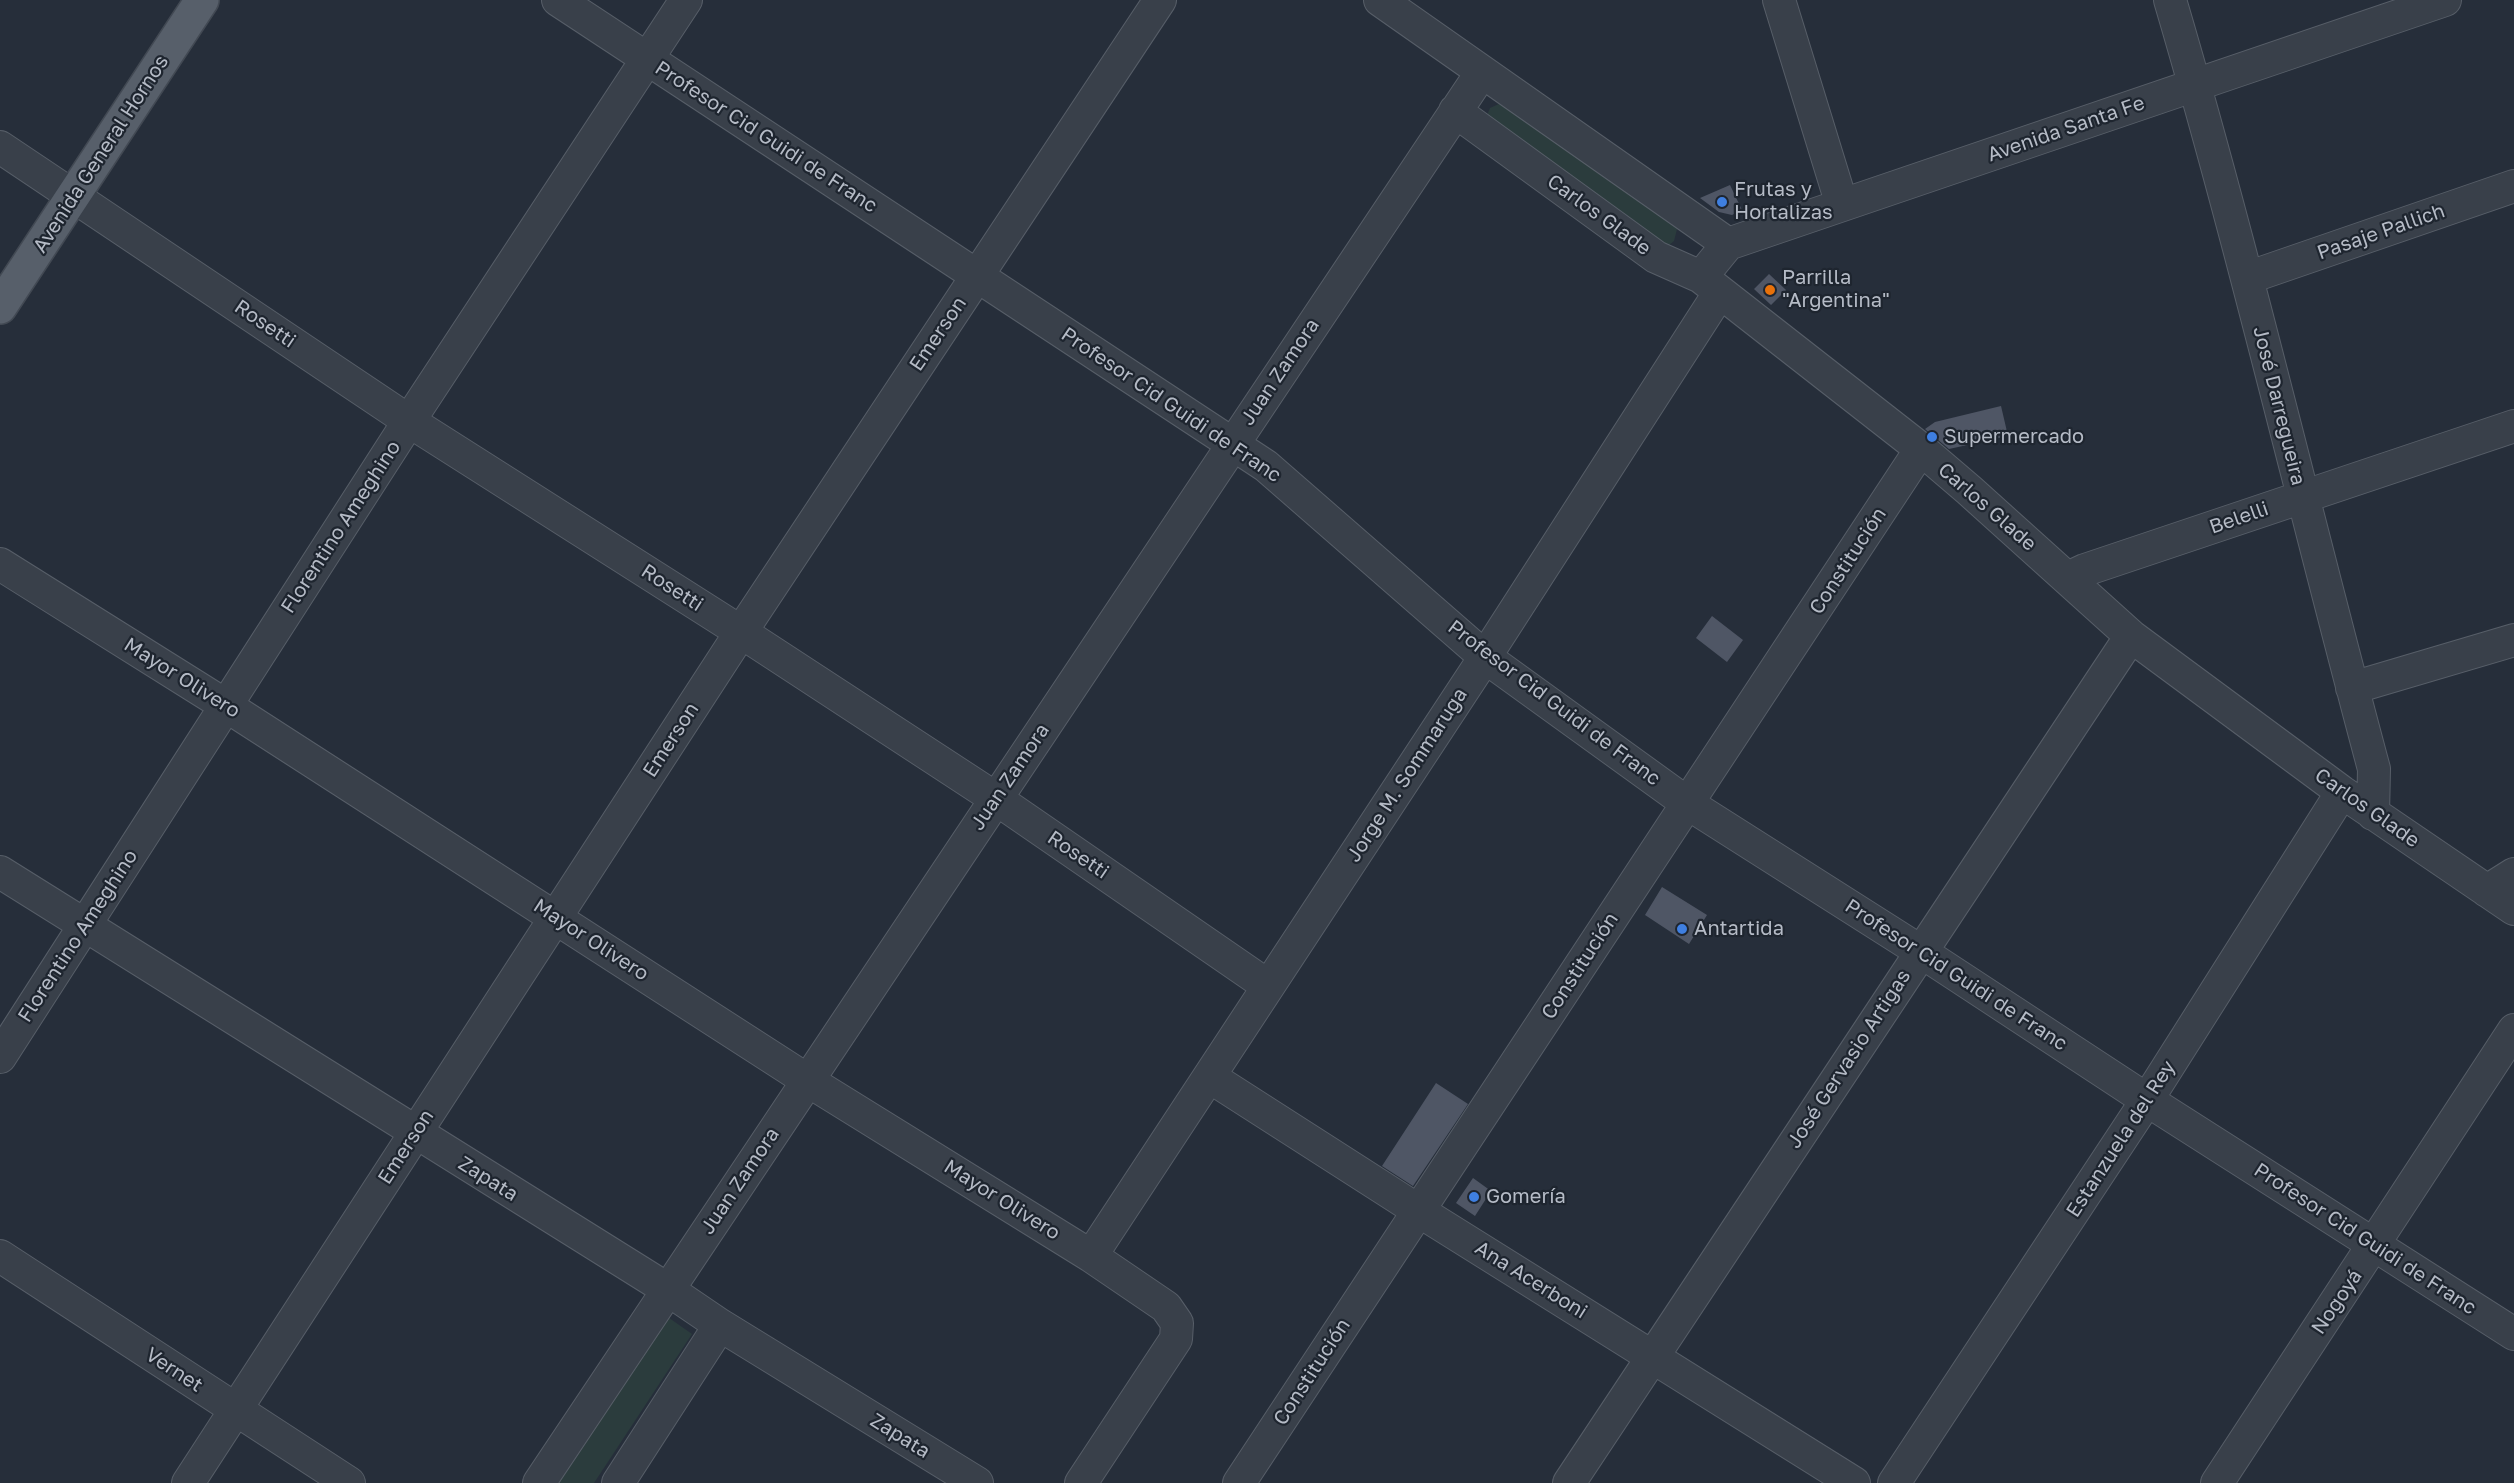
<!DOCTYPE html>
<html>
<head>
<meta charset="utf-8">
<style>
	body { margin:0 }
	canvas { display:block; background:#262e3a }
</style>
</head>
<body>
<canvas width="2514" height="1483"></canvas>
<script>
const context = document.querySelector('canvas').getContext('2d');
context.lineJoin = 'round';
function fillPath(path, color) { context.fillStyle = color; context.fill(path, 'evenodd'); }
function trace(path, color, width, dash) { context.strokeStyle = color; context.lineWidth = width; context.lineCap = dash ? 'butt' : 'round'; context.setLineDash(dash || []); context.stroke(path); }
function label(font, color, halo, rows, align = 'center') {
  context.font = font + ' "Golos Text",sans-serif'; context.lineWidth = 4.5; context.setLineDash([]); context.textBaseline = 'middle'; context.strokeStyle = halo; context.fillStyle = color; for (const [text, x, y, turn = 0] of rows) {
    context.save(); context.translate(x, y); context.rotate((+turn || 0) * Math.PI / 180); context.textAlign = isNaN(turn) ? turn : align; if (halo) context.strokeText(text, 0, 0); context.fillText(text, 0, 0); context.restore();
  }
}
fillPath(new Path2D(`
	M1499 104H1504L1675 223 1677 229 1674 241 1664 249 1486 118 1490 108Z
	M662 1313 692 1334 594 1483H554Z`), '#2b3c3d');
fillPath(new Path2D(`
	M1730 185 1742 210 1732 215 1719 212 1700 198Z
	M1769 274 1786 290 1771 305 1754 289Z
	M2001 406 2008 436 1949 449 1925 429 1935 422Z
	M1712 616 1743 640 1727 662 1696 638Z
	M1662 887 1707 915 1689 944 1645 915Z
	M1436 1083 1468 1104 1413 1186 1382 1166Z
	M1473 1178 1491 1191 1475 1216 1456 1203Z`), '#4f5665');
const minor = new Path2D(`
	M558 0 1266 466 1485 657 1687 803 1920 951 2147 1100 2514 1334
	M1380 0 1728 244
	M1779 0 1842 205
	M2170 0C2245 254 2305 513 2374 769L2373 814
	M1455 111 1656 257 1701 277 1921 449 1969 490 2131 636 2342 792 2514 909
	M0 147 409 421 741 632 995 798 1268 986
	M1701 277 1728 244 2445 0
	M2247 278 2514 186
	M0 564 225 705 807 1080 1091 1256 1166 1307 1177 1323 1176 1339 1081 1483
	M2068 578 2085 570 2514 426
	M2352 688 2514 640
	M0 872 667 1289 720 1325 977 1483
	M2487 891 2514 874
	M0 1057 409 421 686 0
	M1210 1077 1419 1211 1854 1483
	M0 1256 349 1483
	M1091 1256 1485 657 1720 292
	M188 1483 741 632 1160 0
	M539 1483 1482 72
	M618 1483 720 1325
	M1239 1483 1921 449
	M1569 1483 2131 636
	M1894 1483 2147 1100 2342 792
	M2217 1483 2514 1030`);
const major = new Path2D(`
	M0 307 202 0`);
trace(minor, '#575e68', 34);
trace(major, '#424953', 36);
trace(minor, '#39404a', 32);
trace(major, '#575f6a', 33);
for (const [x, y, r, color] of [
	[1722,202,6,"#3f7fe0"],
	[1770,290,6,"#e8710a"],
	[1932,437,6,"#3f7fe0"],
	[1682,929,6,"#3f7fe0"],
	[1474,1197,6,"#3f7fe0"]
]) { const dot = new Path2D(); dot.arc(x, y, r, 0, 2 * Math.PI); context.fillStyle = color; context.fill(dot); trace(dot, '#1e252f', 2); }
label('20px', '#b5bbc6', '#1e252f', [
	["Avenida Santa Fe",2066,129,-19],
	["Profesor Cid Guidi de Franc",766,137,33],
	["Avenida General Hornos",101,154,-57],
	["Carlos Glade",1599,215,36],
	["Pasaje Pallich",2381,232,-19],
	["Rosetti",265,324,34],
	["Emerson",938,334,-56],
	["Juan Zamora",1280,372,-56],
	["Profesor Cid Guidi de Franc",1171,405,34],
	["José Darregueira",2279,406,76],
	["Carlos Glade",1987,507,41],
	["Belelli",2239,518,-19],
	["Florentino Ameghino",341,527,-57],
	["Constitución",1848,561,-57],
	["Rosetti",672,588,33],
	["Mayor Olivero",182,678,32],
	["Profesor Cid Guidi de Franc",1554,703,37],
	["Emerson",671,740,-57],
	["Jorge M. Sommaruga",1407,775,-57],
	["Juan Zamora",1010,777,-56],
	["Carlos Glade",2367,808,35],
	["Rosetti",1078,855,34],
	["Florentino Ameghino",78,936,-57],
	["Mayor Olivero",591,940,33],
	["Constitución",1580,966,-57],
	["Profesor Cid Guidi de Franc",1956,975,33],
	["José Gervasio Artigas",1849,1059,-57],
	["Estanzuela del Rey",2121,1139,-57],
	["Emerson",406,1147,-57],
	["Zapata",488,1179,32],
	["Juan Zamora",740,1181,-56],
	["Mayor Olivero",1002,1200,32],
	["Profesor Cid Guidi de Franc",2365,1239,33],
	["Ana Acerboni",1531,1280,32],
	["Nogoyá",2337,1302,-56],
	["Vernet",174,1370,33],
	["Constitución",1312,1372,-57],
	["Zapata",900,1436,32]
]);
label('20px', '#b5bbc6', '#1e252f', [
	["Frutas y",1734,190],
	["Hortalizas",1734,213],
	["Parrilla",1782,278],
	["\"Argentina\"",1782,301],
	["Supermercado",1944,437],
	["Antartida",1694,929],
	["Gomería",1486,1197]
], 'left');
</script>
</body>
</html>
